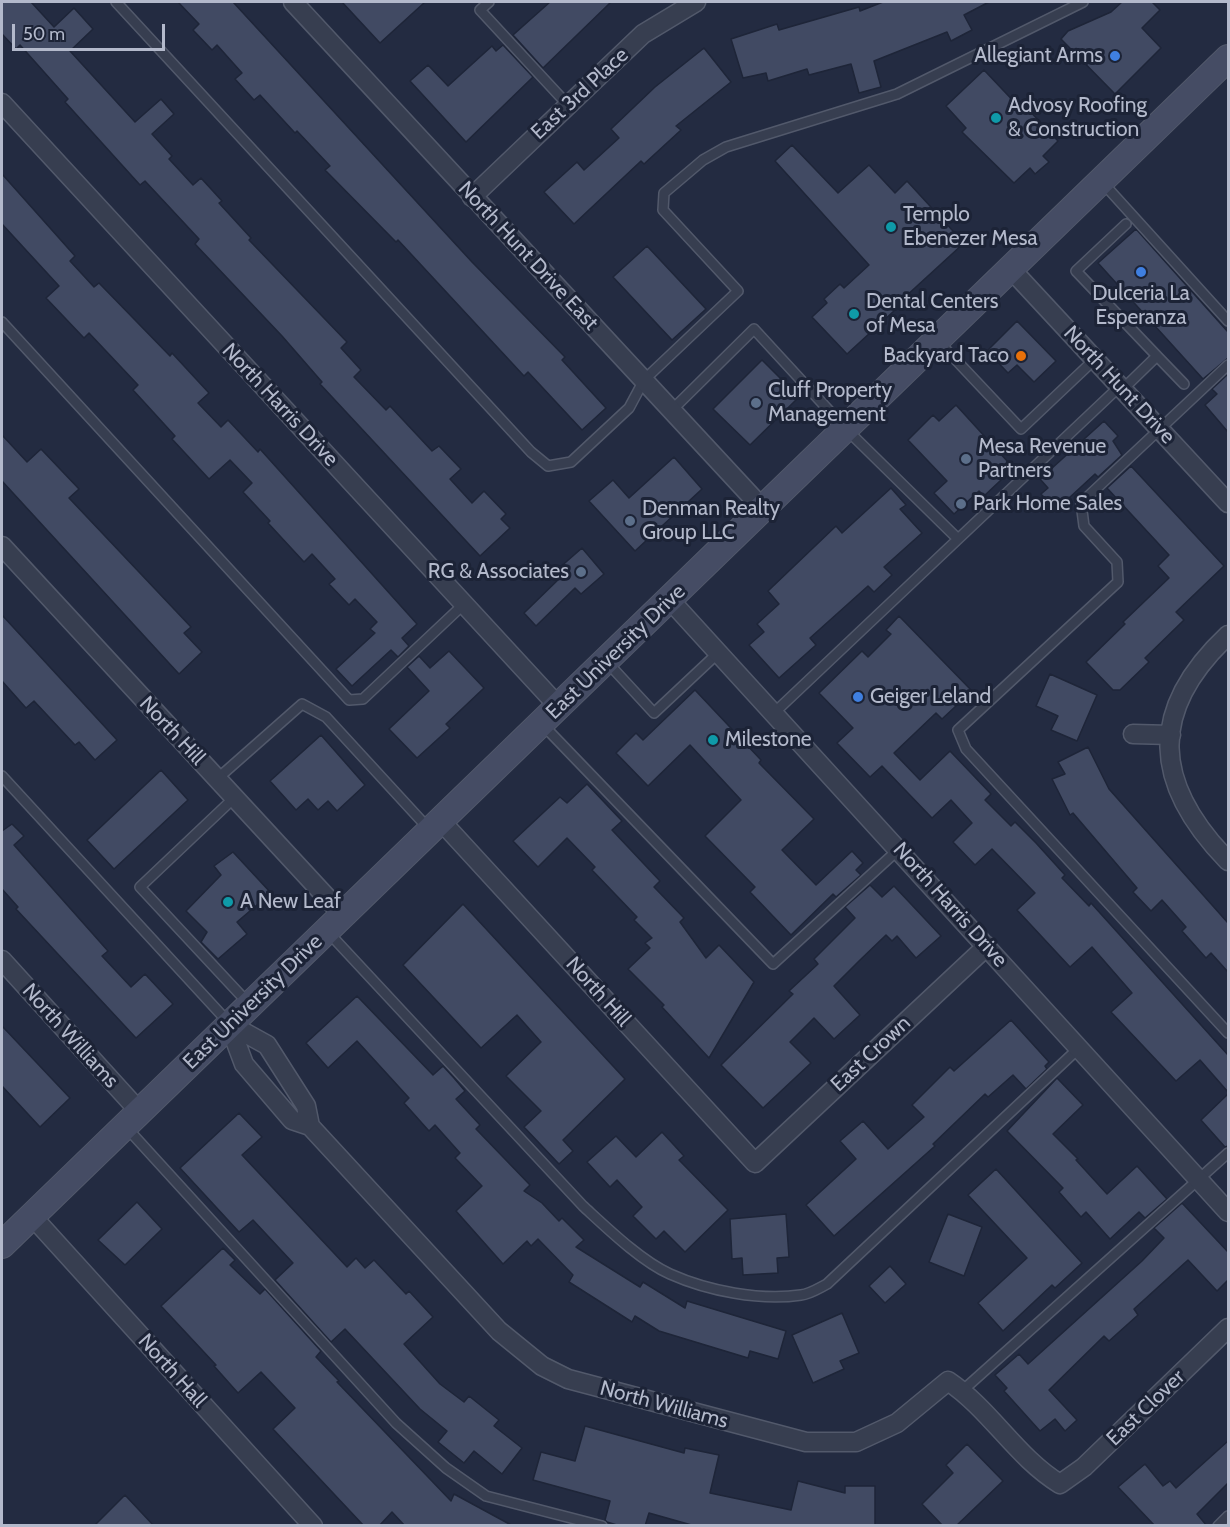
<!DOCTYPE html>
<html>
<head>
<meta charset="utf-8">
<style>
	body { margin:0 }
	#map { position:relative; width:1230px; height:1527px; overflow:hidden; background:#232b41; font-family:Cabin,sans-serif }
	canvas { display:block }
	.frame { position:absolute; inset:0; border:3px solid #b3b9cb; pointer-events:none }
	.scale { position:absolute; left:12px; top:24px; width:153px; height:27px; box-sizing:border-box; border:3px solid #b3b9cb; border-top:0; padding-left:8px; font-size:18px; line-height:21px; white-space:nowrap; color:#b3b9cb; -webkit-text-stroke:4px #1c2336; paint-order:stroke }
</style>
</head>
<body>
<div id="map">
<canvas width="1230" height="1527"></canvas>
<div class="frame"></div>
<div class="scale">50 m</div>
</div>
<script>
const context = document.querySelector('canvas').getContext('2d');
context.lineJoin = 'round';
function fillPath(path, color) { context.fillStyle = color; context.fill(path, 'evenodd'); }
function trace(path, color, width, dash) { context.strokeStyle = color; context.lineWidth = width; context.lineCap = dash ? 'butt' : 'round'; context.setLineDash(dash || []); context.stroke(path); }
function label(font, color, halo, rows, align = 'center') {
  context.font = font + ' Cabin,sans-serif'; context.lineWidth = 6; context.setLineDash([]); context.textBaseline = 'middle'; context.strokeStyle = halo; context.fillStyle = color; for (const [text, x, y, turn = 0] of rows) {
    context.save(); context.translate(x, y); context.rotate((+turn || 0) * Math.PI / 180); context.textAlign = isNaN(turn) ? turn : align; if (halo) context.strokeText(text, 0, 0); context.fillText(text, 0, 0); context.restore();
  }
}
const building = new Path2D(`
	M2 2H31L54 27 74 8 93 29 70 51 135 122 161 99 174 114 152 134 172 156 169 159 193 185 201 178 222 201 219 203 251 238 249 240 347 342 341 348 361 370 354 377 386 410 390 406 432 451 439 446 461 469 450 479 472 503 484 491 506 514 501 519 510 528 480 556 320 384 322 382 282 336 195 244 199 239 145 181 140 185 65 102 68 99 20 45 16 49 2 34Z
	M178 2H233L472 262 565 357 562 360 606 408 582 430 528 372 524 376 398 240 396 242 325 170 330 166 297 131 295 133 260 95 254 100 235 79 242 73 217 45 212 50 193 30 199 24Z
	M342 2H425L380 43Z
	M550 2H611L543 68 513 35Z
	M883 2H989L964 15 972 30 951 41 947 32 874 61 881 87 859 93 851 64 809 75 807 69 768 81 766 73 743 78 731 39 777 24 779 30 859 7 860 11Z
	M1122 2H1152L1160 10 1142 28 1161 48 1115 94 1061 39 1068 31 1111 12Z
	M503 45 533 77 466 142 410 81 428 65 448 86 492 46 496 51Z
	M704 48 731 82 676 126 681 130 644 164 641 161 574 224 544 192 577 162 584 170 619 138 611 129 655 87Z
	M984 70 1020 108 1024 105 1058 141 1043 156 1049 162 1035 174 1030 168 1014 183 962 132 966 128 946 106Z
	M792 145 838 193 869 165 895 193 907 181 964 243 893 308 895 310 847 354 812 317 827 303 824 299 840 284 844 288 869 265 775 161Z
	M2 174 75 256 70 261 94 287 99 283 170 356 172 353 209 393 198 403 221 427 228 420 258 452 260 449 417 624 402 638 409 646 398 657 391 650 352 686 336 669 375 633 370 629 377 622 355 599 349 605 329 584 335 579 312 554 304 562 268 523 270 521 243 492 252 483 230 460 209 479 172 439 175 436 133 390 138 385 89 333 84 338 46 298 59 286 2 224Z
	M1136 229 1228 332V358L1203 379 1098 263Z
	M647 246 706 309 672 340 613 277Z
	M1017 321 1056 361 1034 382 1017 365 1008 373 987 351Z
	M762 360 799 397 750 445 713 409Z
	M1228 374V432L1205 405 1217 394 1212 389Z
	M956 405 1008 462 995 474 1001 480 984 496 979 491 954 514 934 493 947 481 908 440 933 415 939 421Z
	M1104 421 1118 436 1113 441 1122 455 1098 477 1095 474 1056 510 1041 494 1048 488 1040 479Z
	M2 435 27 462 41 449 79 489 69 498 191 627 184 633 202 652 179 674 2 481Z
	M674 457 702 489 635 551 589 501 613 480 629 498Z
	M1131 466 1224 566 1176 612 1184 620 1145 658 1149 662 1120 690H1113L1086 662 1125 624 1123 622 1169 578 1158 566 1169 555 1107 488Z
	M891 488 906 505 900 509 922 533 884 567 892 575 874 592 868 586 810 638 816 645 779 678 749 645 764 632 757 624 779 604 768 591 836 526 842 533Z
	M582 548 604 574 581 594 575 588 536 626 524 613 563 575 558 569Z
	M2 615 117 740 95 760 79 742 75 745 34 701 26 708 2 681Z
	M899 616 972 691 942 719 936 713 894 753 920 780 950 751 991 794 985 800 1011 826 1015 822 1036 843 1065 875 1062 878 1089 906 1091 903 1228 1055V1092L1200 1060 1176 1081 1111 1012 1132 993 1092 947 1070 967 1017 910 1035 893 992 849 975 865 953 842 972 823 951 800 932 818 882 766 870 777 837 743 853 728 819 693 862 651 868 657 891 634 886 630Z
	M449 651 484 688 446 724 450 728 417 758 389 729 429 691 407 667 419 656 430 668Z
	M1050 674 1097 695 1077 741 1051 730 1058 716 1036 706Z
	M695 690 761 760 759 763 814 819 782 850 816 885 852 851 863 863 856 870 861 875 836 897 833 894 791 935 750 892 755 887 705 836 741 800 690 745 648 786 616 753 636 733 643 740Z
	M321 735 365 785 337 811 328 801 318 810 308 799 296 810 270 781Z
	M1088 747 1109 789 1228 923V972L1211 953 1206 958 1182 931 1186 927 1162 900 1151 911 1133 892 1137 888 1073 813 1070 815 1052 779 1065 774 1058 762Z
	M161 770 188 800 114 869 87 840Z
	M587 784 622 821 612 830 660 881 654 887 684 918 680 922 706 958 719 945 754 982 709 1058 662 1007 664 1005 628 969 650 948 645 943 652 938 634 920 637 917 592 870 595 867 567 838 538 867 513 841 560 797 567 803Z
	M12 824 24 836 14 845 108 951 102 956 131 987 145 974 173 1004 136 1038 16 909 18 907 2 889V831Z
	M233 852 271 893 237 922 247 934 218 959 201 942 207 932 186 911 221 875 214 866Z
	M870 885 882 897 894 886 941 936 916 958 897 936 892 941 886 935 859 961 834 986 860 1015 834 1039 814 1018 790 1042 811 1063 763 1108 721 1065 793 994 789 991 818 964 814 959 855 918 845 907Z
	M463 904 625 1079 563 1140 573 1151 559 1164 524 1127 541 1111 506 1076 541 1042 517 1015 481 1048 403 965Z
	M357 996 433 1075 443 1066 454 1078 465 1091 456 1099 480 1125 476 1129 530 1185 524 1191 542 1203 559 1221 562 1218 584 1240 576 1247 640 1287 643 1282 685 1308 687 1301 786 1331 778 1359 750 1351 748 1358 659 1331 635 1316 632 1322 569 1282 573 1275 538 1239 531 1246 527 1241 503 1264 456 1211 482 1186 455 1158 460 1153 435 1125 429 1131 404 1103 409 1098 357 1041 328 1068 306 1043Z
	M1011 1020 1049 1062 1045 1066 1047 1069 1026 1089 1013 1075 988 1097 985 1094 933 1144 935 1146 834 1236 806 1205 856 1159 840 1141 863 1121 888 1149 924 1117 912 1105 950 1067 954 1071Z
	M2 1026 70 1098 40 1127 2 1086Z
	M1057 1078 1083 1105 1053 1134 1078 1159 1076 1160 1107 1194 1137 1166 1167 1199 1145 1218 1139 1212 1110 1239 1086 1212 1081 1217 1059 1192 1063 1188 1007 1131Z
	M1228 1094V1146L1225 1147 1201 1120Z
	M239 1113 262 1137 242 1155 347 1267 356 1258 365 1268 374 1260 406 1294 409 1291 433 1317 404 1344 440 1384 464 1402 469 1396 499 1420 494 1426 522 1448 502 1474 474 1451 464 1463 438 1442 447 1431 420 1409 345 1329 331 1342 275 1280 293 1263 253 1220 239 1232 180 1168Z
	M662 1132 684 1156 679 1160 728 1210 685 1252 664 1231 656 1239 633 1216 642 1207 617 1180 610 1187 587 1162 616 1136 636 1157Z
	M996 1169 1082 1263 1055 1288 1052 1285 1003 1331 978 1303 1027 1258 968 1195Z
	M137 1202 162 1229 125 1265 98 1240Z
	M1182 1203 1228 1252V1280L1217 1291 1188 1260 1134 1309 1138 1315 1109 1341 1104 1336 1049 1390 1077 1420 1065 1431 1055 1419 1040 1431 1004 1391 1007 1388 995 1375 1019 1354 1028 1364 1142 1261 1164 1238 1154 1228Z
	M786 1214 789 1257 777 1258 778 1273 743 1275 742 1258 732 1259 730 1219Z
	M948 1214 982 1227 964 1276 929 1262Z
	M223 1248 235 1260 230 1265 260 1294 265 1289 321 1351 316 1357 339 1381 337 1382 451 1501 454 1494 513 1526H405L392 1512 379 1526H364L273 1429 295 1408 261 1372 238 1393 214 1366 216 1365 161 1306Z
	M890 1266 906 1284 885 1303 869 1286Z
	M842 1313 859 1353 840 1361 844 1369 813 1383 792 1335Z
	M585 1426 684 1453 685 1448 719 1455 710 1493 791 1510 798 1481 845 1493V1486H875V1526H695L649 1513 645 1526H620L607 1522 605 1520 610 1501 533 1480 541 1452 575 1461Z
	M1228 1441V1483L1197 1514 1207 1526H1155L1118 1487 1145 1464 1163 1486 1170 1481 1176 1488Z
	M967 1444 1003 1481 956 1526H943L922 1504 953 1473 946 1465Z
	M125 1495 154 1526H94Z`);
fillPath(building, '#414a63');
trace(building, '#1e2538', 1.5);
const service = new Path2D(`
	M116 2 531 452 548 466 571 462 629 408 644 380 738 291 663 210 664 193 703 160 726 147 897 94 1083 2
	M489 2 480 10 567 104
	M1103 183 1228 321
	M1126 224 1076 271 1157 356
	M2 322 349 700 363 699 464 604
	M938 341 1021 429 1095 359
	M1228 365 1081 503 1084 526 1117 562 1118 582 958 730 966 749 1228 1033
	M1123 389 1157 356 1184 384
	M672 410 754 329 846 429 958 539
	M607 662 654 713 718 653
	M774 713 1120 386
	M543 725 773 964 899 849
	M2 776 228 1022
	M217 779 302 704 326 717 428 828
	M234 798 140 887 248 1003
	M328 932 583 1206C607 1228 641 1261 670 1274 708 1291 760 1301 801 1295 810 1294 819 1288 827 1284L1080 1047
	M126 1127 396 1423 446 1468 486 1496 602 1526
	M962 1391 1228 1153
	M1218 1526 1228 1516`);
const minor = new Path2D(`
	M293 2 764 510
	M2 103 559 707
	M472 197 643 34 696 2
	M1010 268 1228 503
	M2 546 343 915
	M670 600 1228 1212
	M1228 635C1147 711 1153 784 1228 861
	M1133 734 1171 735
	M441 821 755 1163 987 946
	M2 960 139 1111
	M229 1024 244 1064 292 1120 310 1126 499 1331 542 1366 568 1379 806 1442H856L897 1423 948 1381C991 1410 1016 1457 1060 1484L1084 1467 1228 1328
	M229 1024 267 1045 306 1106 310 1126
	M31 1215 313 1526`);
const secondary = new Path2D(`
	M2 1245 1228 58`);
trace(service, '#52596b', 12);
trace(minor, '#52596b', 21);
trace(secondary, '#52596b', 28);
trace(service, '#373e50', 9);
trace(minor, '#373e50', 18);
trace(secondary, '#454c64', 26);
for (const [x, y, r, color] of [
	[1115,56,6,"#3f7fe0"],
	[996,118,6,"#0f9aa8"],
	[891,227,6,"#0f9aa8"],
	[1141,272,6,"#3f7fe0"],
	[854,314,6,"#0f9aa8"],
	[1021,356,6,"#e8710a"],
	[756,403,6,"#5c6f8a"],
	[966,459,6,"#5c6f8a"],
	[961,504,6,"#5c6f8a"],
	[630,521,6,"#5c6f8a"],
	[581,572,6,"#5c6f8a"],
	[858,697,6,"#3f7fe0"],
	[713,740,6,"#0f9aa8"],
	[228,902,6,"#0f9aa8"]
]) { const dot = new Path2D(); dot.arc(x, y, r, 0, 2 * Math.PI); context.fillStyle = color; context.fill(dot); trace(dot, '#1c2336', 2); }
label('21px', '#b3b9cb', '#1c2336', [
	["Allegiant Arms",1103,56,"right"],
	["Advosy Roofing",1008,106],
	["& Construction",1008,130],
	["Templo",903,215],
	["Ebenezer Mesa",903,239],
	["Dulceria La",1141,294,"center"],
	["Esperanza",1141,318,"center"],
	["Dental Centers",866,302],
	["of Mesa",866,326],
	["Backyard Taco",1009,356,"right"],
	["Cluff Property",768,391],
	["Management",768,415],
	["Mesa Revenue",978,447],
	["Partners",978,471],
	["Park Home Sales",973,504],
	["Denman Realty",642,509],
	["Group LLC",642,533],
	["RG & Associates",569,572,"right"],
	["Geiger Leland",870,697],
	["Milestone",725,740],
	["A New Leaf",240,902]
], 'left');
label('21px', '#b3b9cb', '#1c2336', [
	["East 3rd Place",580,94,-43],
	["North Hunt Drive East",528,256,47],
	["North Hunt Drive",1119,385,47],
	["North Harris Drive",280,405,47],
	["East University Drive",616,652,-44],
	["North Hill",172,731,47],
	["North Harris Drive",950,905,48],
	["North Hill",598,992,48],
	["East University Drive",253,1002,-44],
	["North Williams",70,1036,48],
	["East Crown",871,1054,-43],
	["North Hall",172,1371,48],
	["North Williams",664,1405,15],
	["East Clover",1146,1408,-44]
]);
</script>
</body>
</html>
